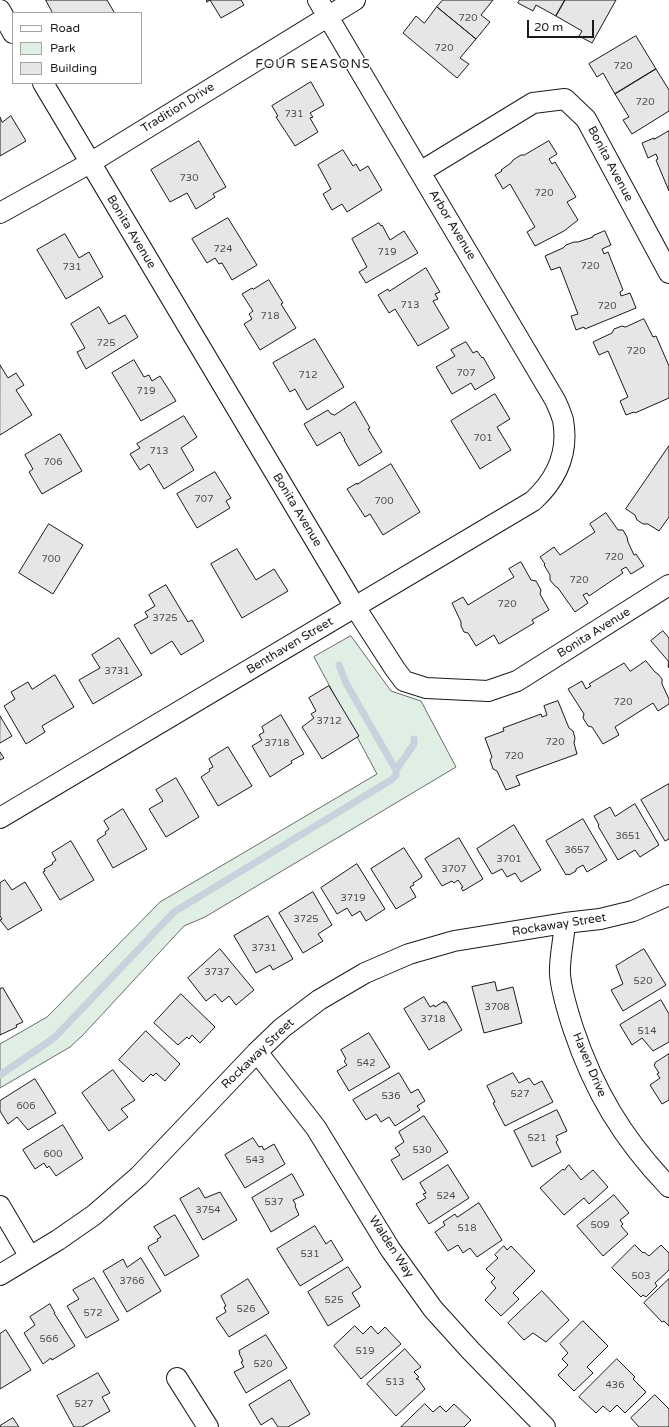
<!DOCTYPE html>
<html>
<head>
<meta charset="utf-8">
<style>
	body { margin:0 }
	#map { position:relative; width:669px; height:1427px; overflow:hidden; background:#fff; font-family:"Varela Round",sans-serif }
	canvas { display:block }
	.legend { position:absolute; left:12px; top:12px; width:130px; height:72px; box-sizing:border-box; background:#fff; border:1px solid #a3a3a3; margin:0; padding:5px 7px; list-style:none; font-size:12px; color:#1a1a1a }
	.legend li { display:flex; align-items:center; gap:8px; height:20px }
	.legend b { width:20px; border:1px solid #a3a3a3 }
	.scale { position:absolute; left:527px; top:20px; width:67px; height:18px; box-sizing:border-box; border:2px solid #1a1a1a; border-top:0; padding-left:5px; font-size:12px; line-height:14px; white-space:nowrap; color:#1a1a1a; -webkit-text-stroke:3px #fff; paint-order:stroke }
</style>
</head>
<body>
<div id="map">
<canvas width="669" height="1427"></canvas>
<ul class="legend">
<li><b style="height:5px;background:#fff"></b>Road</li>
<li><b style="height:11px;background:#e0efe3"></b>Park</li>
<li><b style="height:11px;background:#e6e6e6"></b>Building</li>
</ul>
<div class="scale">20 m</div>
</div>
<script>
const context = document.querySelector('canvas').getContext('2d');
context.lineJoin = 'round';
function fillPath(path, color) { context.fillStyle = color; context.fill(path, 'evenodd'); }
function trace(path, color, width, dash) { context.strokeStyle = color; context.lineWidth = width; context.lineCap = dash ? 'butt' : 'round'; context.setLineDash(dash || []); context.stroke(path); }
function label(font, color, halo, rows, align = 'center') {
  context.font = font + ' "Varela Round",sans-serif'; context.lineWidth = 3; context.setLineDash([]); context.textBaseline = 'middle'; context.strokeStyle = halo; context.fillStyle = color; for (const [text, x, y, turn = 0] of rows) {
    context.save(); context.translate(x, y); context.rotate((+turn || 0) * Math.PI / 180); context.textAlign = isNaN(turn) ? turn : align; if (halo) context.strokeText(text, 0, 0); context.fillText(text, 0, 0); context.restore();
  }
}
const green = new Path2D(`
	M351 636 391 691 421 701 456 767 205 917 184 926 82 1036 70 1047 0 1088V1044L47 1017 160 902 377 774 314 657Z`);
fillPath(green, '#e0efe3');
trace(green, '#6a6a6a', 1);
trace(new Path2D(`
	M396 770 414 744V739
	M0 1075 51 1040 57 1035 174 912 391 780 396 775V770L346 683 339 665`), '#c6d2dc', 7);
const building = new Path2D(`
	M46 0H107L114 12 112 13H53Z
	M207 0H241L244 5 221 18 210 0 207 2Z
	M443 0H493L481 15 490 22 476 39 437 7Z
	M520 0H565L556 16 536 5 533 11 518 3Z
	M565 0H616L592 43 579 36 582 31 556 16Z
	M437 7 476 39 460 58 469 64 457 78 403 33 416 16 424 23Z
	M636 36 656 69 615 94 603 73 597 77 589 64Z
	M656 69 669 90V111L632 134 623 120 629 117 615 94Z
	M311 82 324 105 310 113 313 117 310 118 318 132 295 146 276 117 278 116 272 106Z
	M11 116 26 141 0 156V117L2 122Z
	M669 131V191L656 160 658 159 656 154 648 158 642 143 654 138V139Z
	M199 141 226 187 213 194 215 197 196 209 187 193 170 202 151 170Z
	M549 141 557 154 549 159 552 164 555 162 576 197 567 202 578 220 564 231 535 246 527 232 535 227 510 184 503 189 495 175 502 171 501 170 511 163 513 160 521 155H524Z
	M343 150 353 166 356 164 360 171 368 166 382 190 347 212 342 204 332 210 323 194 331 189 318 165Z
	M228 218 257 265 232 280 222 263 219 264 215 258 207 263 192 239Z
	M379 223 381 226 382 225 390 240 404 231 418 253 366 283 359 272 367 267 352 239Z
	M605 231 611 245 602 249 604 254 608 252 623 290 620 292 621 296 630 293 636 308 585 329 584 327 576 330 571 316 578 314 560 267 551 270 545 256 563 248 566 245 574 242H578L593 237V236Z
	M65 234 79 258 89 252 103 277 66 299 37 250Z
	M426 268 440 292 435 294 438 299 433 301 449 328 418 346 395 309 389 313 378 295 388 289 389 291Z
	M269 280 283 303 281 304 296 328 260 350 244 324 252 319 249 314 253 311 242 294 252 288 253 289Z
	M99 307 109 324 125 315 138 337 86 369 77 352 85 348 71 324Z
	M644 319 653 337 656 336 669 366V398L635 413 634 412 626 415 620 401 628 397 608 351 599 355 593 342 612 333 614 329 622 326 625 327Z
	M315 339 344 387 307 410 295 389 290 392 273 363Z
	M466 342 473 353 477 351 482 358 483 357 495 378 475 390 471 383 452 394 436 367 455 356 451 350Z
	M134 360 144 377 149 375 152 381 160 376 176 401 141 421 112 373Z
	M0 365 8 378 16 373 24 385 16 390 32 415 0 435Z
	M495 394 510 419 497 427 511 450 480 469 451 421Z
	M355 402 370 428 368 429 382 452 359 466 344 440H345L340 432 317 446 304 424 328 410 331 414H332L334 415Z
	M184 416 197 437 181 448 194 470 164 489 149 464 140 470 130 454 140 448 137 444Z
	M60 434 82 471 42 494 29 472 33 469 25 455Z
	M669 446V517L659 531 648 524H643L637 520 635 515 626 509Z
	M391 464 420 512 383 535 370 514 365 517 347 489 357 483V484Z
	M215 472 231 498 226 501 230 508 197 528 177 494Z
	M606 513 618 530H623L627 537 628 542 634 555 636 554 644 566 631 574 626 567 621 570 623 573 589 596 587 593 583 595 588 603 575 612 558 588 555 586 550 580V575L544 565 545 564 540 557 554 547 560 555 595 532 590 524Z
	M49 524 83 545 53 594 19 573Z
	M237 549 256 580 274 569 288 591 242 618 211 564Z
	M521 562 531 580 536 581 541 590 540 594 549 610 532 620 534 623 499 644 494 635 476 646 468 633 464 632 461 626V622L452 603 463 597 468 605 514 577 509 569Z
	M166 585 188 622 192 620 204 641 181 655 172 641 151 654 134 625 148 617 145 612 155 606 149 595Z
	M663 631 669 638V668L668 666 669 662 651 641Z
	M119 638 142 675 93 704 79 680 100 668 92 655Z
	M646 661 655 672 658 674 662 679V684L669 699V704L658 711 653 703 615 727 619 735 603 744 592 727 588 726 583 718 584 714 568 689 582 681 586 689 591 686 589 684 624 663 630 671Z
	M55 675 74 707 42 726 45 732 26 744 4 706 15 699 11 692 28 682 32 689Z
	M329 686 359 736 322 759 302 727 314 718 311 714 316 711 309 698Z
	M558 701 569 728 573 731 575 738 574 743 577 754 516 776 520 785 506 790 497 771 493 769 490 760 492 757 485 738 504 731 503 728 541 714 542 717 547 715 544 706Z
	M281 715 304 754 291 761 292 763 270 777 252 746 262 740 259 735 264 732 262 727Z
	M0 716 12 736 0 743Z
	M228 747 252 786 218 806 201 777 210 771 209 769 213 767 209 759Z
	M0 752 4 758 0 760Z
	M176 778 199 817 166 837 149 809 163 801 156 790Z
	M669 784V839L665 841 641 800Z
	M635 804 659 845 640 857 635 850 618 860 598 826 599 825 594 816 610 807 615 816Z
	M123 809 147 849 113 868 97 840 106 834 105 832 109 829 104 821Z
	M583 819 607 860 587 872 583 865 576 869V871L569 875 568 874 566 875 546 841Z
	M514 825 541 870 521 882 515 873 507 877 502 869 492 874 477 849Z
	M459 838 483 879 463 891 461 888 463 887 458 880 454 883 452 881 442 886 425 859Z
	M71 841 94 880 60 900 43 872 45 871 44 869 53 864 52 863 56 860 52 853Z
	M404 848 422 876 421 878 413 883 414 885 410 887 416 897 396 909 371 869Z
	M357 864 385 909 366 921 360 911 352 916 347 908 337 914 321 888Z
	M5 880 12 890 25 882 42 910 8 930 0 920 2 919 0 916V883Z
	M313 892 332 925 318 934 323 941 303 953 279 913Z
	M268 916 293 959 273 970 270 965 256 973 234 936Z
	M220 949 254 990 236 1005 229 996 222 1002 215 994 206 1001 188 978Z
	M644 949 666 985 623 1011 611 990 623 984 616 966Z
	M495 982 497 991 513 987 522 1023 484 1033 472 987Z
	M3 988 23 1022 16 1025 17 1027 0 1035V989Z
	M181 994 215 1027 200 1043 192 1035 189 1039 187 1037 178 1045 154 1023Z
	M424 997 430 1007 434 1005 435 1007 444 1001V1003L446 1002 462 1030 429 1050 404 1009Z
	M661 1000 669 1014V1042L653 1051 642 1038 632 1045 620 1025Z
	M146 1031 180 1064 165 1081 156 1073 153 1076 151 1074 143 1082 119 1060Z
	M369 1033 390 1067 349 1091 337 1071 347 1065 344 1061 346 1059 341 1050Z
	M669 1054V1100L662 1104 650 1085 660 1078 657 1074 659 1073 654 1065 655 1064V1063Z
	M113 1070 135 1100 121 1109 128 1117 109 1131 82 1093Z
	M399 1073 411 1093 418 1089 425 1101 417 1106 420 1110 395 1126 389 1117 381 1122 376 1114 366 1120 353 1100Z
	M513 1073 519 1083 529 1078 534 1085 542 1081 553 1102 505 1126 493 1103 495 1102 487 1086Z
	M35 1079 56 1113 28 1130 17 1117 8 1124 0 1111V1101Z
	M557 1110 567 1131 556 1136 558 1140 556 1142 561 1152 532 1167 514 1131Z
	M424 1116 448 1152 403 1180 391 1160 400 1155 395 1148 404 1142 399 1132Z
	M63 1125 83 1158 56 1176 49 1166 47 1168 44 1163 35 1169 23 1150Z
	M253 1138 259 1147 262 1146 264 1150 274 1144 285 1164 245 1188 225 1155Z
	M448 1165 469 1198 429 1224 416 1204 426 1198 423 1194 426 1193 420 1183Z
	M569 1165 581 1180 593 1170 608 1187 589 1204 584 1198 564 1215 540 1188 563 1169 564 1170Z
	M292 1174 304 1195 293 1200 296 1205 295 1206 299 1215 271 1232 252 1198Z
	M199 1188 205 1198 220 1192 237 1220 203 1240 180 1199Z
	M614 1195 629 1213 620 1220 623 1224 621 1226 628 1234 603 1256 577 1226Z
	M479 1203 502 1240 477 1257 470 1248 463 1253 458 1245 448 1251 435 1232 445 1225 443 1222 455 1214 457 1217Z
	M175 1215 199 1256 165 1276 148 1248 149 1246 158 1241 157 1239 161 1237 154 1227Z
	M315 1226 326 1244 331 1240 343 1260 300 1286 277 1249Z
	M635 1245 643 1253 644 1252 649 1256 661 1245 669 1253V1270L655 1283 657 1286 646 1297 643 1295 641 1297 612 1268Z
	M504 1246 507 1250 511 1246 535 1271 513 1293 519 1299 501 1316 485 1300 496 1288 491 1282 495 1278 486 1269 498 1258 495 1255Z
	M141 1258 161 1291 127 1312 103 1271 123 1259 127 1267Z
	M348 1267 361 1287 352 1293 360 1306 328 1326 308 1292Z
	M94 1278 119 1320 86 1338 67 1306 79 1299 73 1290Z
	M248 1279 269 1313 229 1337 216 1318 226 1312 224 1307 226 1306 221 1296Z
	M669 1279V1326L664 1321 662 1322 644 1303Z
	M542 1291 569 1320 546 1342 533 1333 524 1340 508 1323Z
	M50 1304 55 1313H54L75 1346 52 1360 51 1358 43 1364 24 1333 35 1325 30 1317Z
	M583 1321 608 1346 587 1367 593 1373 574 1391 558 1375 568 1365 562 1359 568 1353 560 1344Z
	M355 1326 363 1334 371 1326 378 1334 385 1327 401 1344 361 1379 334 1346Z
	M6 1330 31 1370 0 1389V1334Z
	M266 1335 287 1368 246 1393 234 1372 244 1367 241 1362 243 1361 239 1353H240L239 1351Z
	M405 1349 421 1367 414 1372 419 1377 416 1379H418L425 1389 396 1416 367 1384Z
	M617 1359 635 1377 633 1379 646 1392 625 1413 617 1405 610 1412 603 1406 596 1413 579 1397Z
	M98 1373 110 1393 102 1397 110 1411 82 1427H74L57 1396Z
	M290 1380 310 1414 288 1427H278L272 1418 261 1425 249 1405Z
	M655 1395 669 1409V1427H639L631 1418Z
	M425 1404 433 1412 440 1406 446 1412 454 1404 471 1420 464 1427H401Z
	M13 1418 19 1427H0V1426Z`);
fillPath(building, '#e6e6e6');
trace(building, '#1a1a1a', 1);
const minor = new Path2D(`
	M0 10 13 33
	M43 83 355 607 395 669 404 681 426 688 488 691 517 681 669 585
	M420 172 533 103 565 99 586 119 669 273
	M0 213 90 163 355 0
	M0 818 533 501C556 480 569 453 563 420 561 413 558 406 555 400L318 0
	M565 923C564 938 559 960 560 974 561 991 568 1012 573 1028 594 1091 623 1139 669 1187
	M257 1052 316 1128 390 1249 433 1309 471 1351 545 1427
	M0 1206 30 1257
	M0 1275 58 1240 94 1215 139 1176 257 1052 282 1028 319 1000 365 973 409 954 454 941 565 923 600 919 633 911 669 895
	M177 1378 208 1427`);
trace(minor, '#1a1a1a', 22);
trace(minor, '#fff', 20);
label('10px', '#4d4d4d', null, [
	["720",468,18],
	["720",444,48],
	["720",623,66],
	["720",645,102],
	["731",294,114],
	["730",189,178],
	["720",544,193],
	["724",223,249],
	["719",387,252],
	["720",590,266],
	["731",72,267],
	["713",410,305],
	["720",607,306],
	["718",270,316],
	["725",106,343],
	["720",636,351],
	["707",466,373],
	["712",308,375],
	["719",146,391],
	["701",483,438],
	["713",159,451],
	["706",53,462],
	["707",204,499],
	["700",384,501],
	["720",614,557],
	["700",51,559],
	["720",579,580],
	["720",507,604],
	["3725",165,618],
	["3731",117,671],
	["720",623,702],
	["3712",329,721],
	["720",555,742],
	["3718",277,743],
	["720",514,756],
	["3651",628,836],
	["3657",577,850],
	["3701",509,859],
	["3707",454,869],
	["3719",353,898],
	["3725",306,919],
	["3731",264,948],
	["3737",217,972],
	["520",643,981],
	["3708",497,1007],
	["3718",433,1019],
	["514",647,1031],
	["542",366,1063],
	["527",520,1094],
	["536",391,1096],
	["606",26,1106],
	["521",537,1138],
	["530",422,1150],
	["600",53,1154],
	["543",255,1160],
	["524",446,1196],
	["537",274,1202],
	["3754",208,1210],
	["509",600,1225],
	["518",467,1228],
	["531",310,1254],
	["503",641,1276],
	["3766",132,1281],
	["525",334,1300],
	["526",246,1309],
	["572",93,1313],
	["566",49,1339],
	["519",365,1351],
	["520",263,1364],
	["513",395,1382],
	["436",615,1385],
	["527",84,1404]
]);
label('12px', '#1a1a1a', '#fff', [
	["Tradition Drive",178,108,-32],
	["Bonita Avenue",610,164,62],
	["Arbor Avenue",452,225,59],
	["Bonita Avenue",131,232,59],
	["Bonita Avenue",297,510,59],
	["Bonita Avenue",594,633,-32],
	["Benthaven Street",290,646,-31],
	["Rockaway Street",559,925,-9],
	["Rockaway Street",258,1054,-44],
	["Haven Drive",589,1065,67],
	["Walden Way",391,1247,57]
]);
context.letterSpacing = '1px';
label('13px', '#1a1a1a', '#fff', [
	["FOUR SEASONS",313,65]
]);
context.letterSpacing = '0px';
</script>
</body>
</html>
